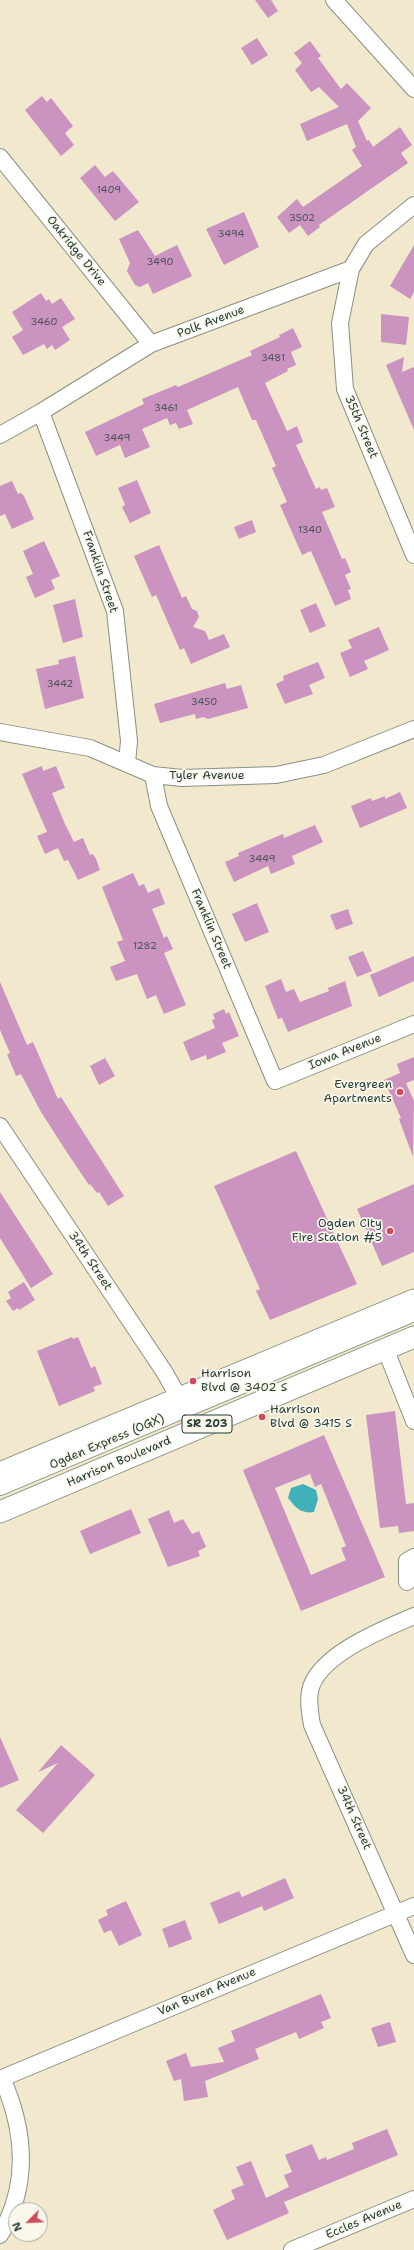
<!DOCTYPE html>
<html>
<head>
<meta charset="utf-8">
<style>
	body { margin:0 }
	#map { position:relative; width:414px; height:2250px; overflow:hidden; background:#f1e8cd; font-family:"Shantell Sans",sans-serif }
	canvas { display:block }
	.north { position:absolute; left:8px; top:2202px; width:40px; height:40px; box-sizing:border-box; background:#fbf7ec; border:1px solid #a3ada2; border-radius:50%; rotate:246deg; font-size:11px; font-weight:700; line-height:16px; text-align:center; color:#1f3d34 }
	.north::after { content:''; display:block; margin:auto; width:14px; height:18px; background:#d1495b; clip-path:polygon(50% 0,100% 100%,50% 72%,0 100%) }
</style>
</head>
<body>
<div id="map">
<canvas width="414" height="2250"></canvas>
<div class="north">N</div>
</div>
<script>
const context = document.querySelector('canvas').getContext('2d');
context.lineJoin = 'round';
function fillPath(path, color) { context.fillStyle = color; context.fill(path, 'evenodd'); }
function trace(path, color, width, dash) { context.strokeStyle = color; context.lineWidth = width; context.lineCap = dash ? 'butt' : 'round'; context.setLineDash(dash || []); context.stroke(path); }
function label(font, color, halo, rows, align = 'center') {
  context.font = font + ' "Shantell Sans",sans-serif'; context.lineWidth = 3.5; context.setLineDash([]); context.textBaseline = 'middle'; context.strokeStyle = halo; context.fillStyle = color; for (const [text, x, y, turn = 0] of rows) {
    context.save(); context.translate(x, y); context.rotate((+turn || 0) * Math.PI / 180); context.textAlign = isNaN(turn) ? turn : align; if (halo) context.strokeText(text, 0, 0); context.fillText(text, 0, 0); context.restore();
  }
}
fillPath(new Path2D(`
	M303 1484 316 1490 318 1499 314 1512C301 1514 296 1508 288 1498L291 1488Z`), '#41b1b9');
fillPath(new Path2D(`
	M255 0H271L278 11 268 18Z
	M257 38 268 55 252 65 241 48Z
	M310 41 321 56 318 58 341 89 347 83 371 108 358 121 367 141 369 140 373 147 400 127 412 145 401 153 408 163 319 225 320 227 308 236 300 225 289 233 277 217 297 199 303 207 362 166 352 150 356 147 347 124 307 141 300 124 339 107 319 87 311 92 295 70 302 63 294 53Z
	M42 96 47 102 51 98 73 126 65 133 74 145 61 156 25 110Z
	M95 165 105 177 113 171 139 202 115 221 80 178Z
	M244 212 259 247 224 265 206 229Z
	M138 230 155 256 177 245 192 276 153 294 148 283 140 287 135 285 127 271 130 263 119 239Z
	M414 245V292L410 299 390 286Z
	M41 293 46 301 49 299 52 304 61 298 75 319 62 327 70 340 55 350 52 345 47 349 44 344 23 355 12 337 23 330 12 312Z
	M381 314 409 317 406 345 381 342Z
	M293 328 302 347 291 352 296 365 287 369 288 371 265 383 287 431 297 426 303 442 296 445 316 489 320 487 321 490 327 488 335 507 322 512 342 559 345 558 351 572 345 575 351 589 348 590 351 599 335 606 311 551 302 555 280 505 287 502 272 468 276 466 256 420H252L238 387 187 410 193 424 179 429 176 423 170 425 167 418 142 429 150 447 125 458 120 445 96 456 85 432 144 404 142 399 176 385 178 387 252 355 250 351 280 337 279 335Z
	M404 357 402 372 414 367V430L386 365Z
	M137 480 151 513 130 523 122 507 125 505 118 488Z
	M12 481 18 494 21 493 24 496 34 519 12 529 5 514 0 516V486Z
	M252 520 256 532 239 539 234 527Z
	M44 541 60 576 51 580 55 589 35 598 26 577 33 574 23 551Z
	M159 545 182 598 186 596 192 609 197 611 199 617 193 627 205 631 209 640 224 634 230 647 191 664 184 648 180 650 156 595 152 597 134 556Z
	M75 599 83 637 63 643 53 605Z
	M316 603 326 626 310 633 300 610Z
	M379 627 389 650 364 661 368 669 350 677 340 653 352 648 348 640Z
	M75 656 84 698 45 709 36 669 59 664 58 660Z
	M318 662 325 678 309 685 313 694 285 704 276 684 284 680 283 676Z
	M225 683 227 689 241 685 248 708 208 719 203 717 196 719 195 714 160 723 154 704Z
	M42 766 43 771 56 766 65 788 52 793 65 824 74 842 83 838 90 855 93 854 96 859 100 870 78 880 68 860 64 861 58 848 45 854 37 836 47 832 22 774Z
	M400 792 407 808 360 828 351 806 371 798 372 801 385 796V799Z
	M315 825 323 842 292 856 295 864 271 874 268 866 234 882 225 862 239 856 238 853 283 834 284 838Z
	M133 873 139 886 144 884 148 893 159 888 165 904 152 909 164 938 167 936 173 949 164 953 186 1005 164 1014 156 995 147 999 137 974 116 981 110 967 125 961 117 942 123 940 102 887Z
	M257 903 269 932 245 942 232 914Z
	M348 909 353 924 336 930 330 915Z
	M363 951 372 971 357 977 348 957Z
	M414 956V981L379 997 370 975Z
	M281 979 286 992 294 989 300 1002 329 991 328 988 345 981 352 1006 288 1032 282 1018 278 1019 265 986Z
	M0 982 27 1045 33 1042 58 1099 61 1097 124 1196 108 1206 99 1192 97 1193 90 1184 89 1185 66 1151 41 1112 21 1074 16 1076 7 1054 10 1053 0 1030Z
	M224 1009 226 1014 229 1012 239 1036 222 1043 226 1052 207 1060 206 1055 191 1061 183 1042 215 1028 212 1020 215 1019 213 1014Z
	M414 1057V1080L406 1083 414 1101 413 1157 399 1119 401 1118 384 1080 400 1073 397 1064Z
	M105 1058 115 1076 99 1085 90 1066Z
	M296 1151 357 1284 270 1320 256 1291 260 1289 214 1186Z
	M414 1184V1252L382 1266 357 1209Z
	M0 1192 53 1274 31 1288 0 1238Z
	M24 1282 35 1300 19 1310 18 1308 13 1311 6 1301 11 1298 8 1292Z
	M72 1337 73 1339 78 1337 91 1368 95 1366 102 1384 93 1387 95 1391 59 1406 37 1351Z
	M395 1411 406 1504 414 1503V1531L399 1533 398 1526 380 1528 366 1415Z
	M324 1435 385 1577 301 1611 243 1470ZM310 1474 315 1487 321 1484 346 1546 341 1548 346 1560 311 1575 275 1488Z
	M131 1509 141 1533 90 1554 80 1531Z
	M169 1510 174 1523 183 1519 192 1534 199 1531 206 1547 198 1551 200 1556 168 1567 148 1519Z
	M0 1737 19 1780 0 1788Z
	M61 1745 95 1775 43 1833 16 1810 58 1763 38 1772Z
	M285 1878 294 1898 264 1911 262 1906 219 1924 210 1903 239 1891 242 1897Z
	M126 1901 142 1935 119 1946 111 1930 104 1933 98 1920 108 1915 106 1910Z
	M185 1920 192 1939 169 1948 162 1929Z
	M321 1994 331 2018 321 2022 324 2028 299 2039 296 2032 255 2049 259 2059 205 2081 208 2097 184 2101 181 2079 174 2081 166 2061 186 2053 191 2067 224 2062 218 2048 235 2041 231 2031Z
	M390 2022 396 2042 378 2047 371 2028Z
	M387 2129 398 2155 284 2202 289 2213 227 2240 213 2210 235 2199 231 2190 244 2185 236 2167 251 2161 266 2198 289 2187 284 2175 292 2172 285 2155 312 2144 319 2160 326 2157 327 2160 354 2149 352 2143Z`), '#cb93c0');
const minor = new Path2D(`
	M334 0 414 89
	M0 157 151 344
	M351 269 340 323 345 389 414 555
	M41 412 115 611 129 741 127 763
	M0 435 41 412 151 344 351 269 366 244 414 205
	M0 732 90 748 153 775 182 778 276 775 324 765 414 729
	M153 775 159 806 275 1081 414 1024
	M0 1126 165 1373 179 1398
	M385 1348 414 1421
	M0 1487 414 1313
	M407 1582V1561L414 1557
	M414 1616C384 1629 317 1655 310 1691 308 1702 310 1713 312 1725L414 1955
	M0 2079 414 1906
	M0 2235C30 2184 25 2130 2 2078
	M292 2250 414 2199`);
const major = new Path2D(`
	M0 1473 414 1300
	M0 1512 414 1337`);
trace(minor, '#889280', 18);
trace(major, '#889280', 23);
trace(minor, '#fff', 16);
trace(major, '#fff', 21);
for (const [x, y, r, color] of [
	[400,1092,4,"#d1495b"],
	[390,1231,4,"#d1495b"],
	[193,1381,4,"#d1495b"],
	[262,1417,4,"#d1495b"]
]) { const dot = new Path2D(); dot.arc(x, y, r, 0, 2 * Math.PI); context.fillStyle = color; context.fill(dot); trace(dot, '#fbf7ec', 1.5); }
label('10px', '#4a5257', null, [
	["1409",109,190],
	["3502",302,218],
	["3494",231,234],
	["3490",160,262],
	["3460",44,322],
	["3481",273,358],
	["3461",166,408],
	["3449",117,438],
	["1340",310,530],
	["3442",60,684],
	["3450",204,702],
	["3449",262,859],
	["1282",145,946]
]);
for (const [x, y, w] of [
	[207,1424,50]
]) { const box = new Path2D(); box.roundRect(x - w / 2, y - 9, w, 18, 3); context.fillStyle = '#fbf7ec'; context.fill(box); trace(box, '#1f3d34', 1); }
label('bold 11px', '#1f3d34', null, [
	["SR 203",207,1424]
]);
label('12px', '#1f3d34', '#fbf7ec', [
	["Oakridge Drive",76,251,51],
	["Polk Avenue",211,322,-21],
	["35th Street",361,427,67],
	["Franklin Street",100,572,71],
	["Tyler Avenue",207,776],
	["Franklin Street",211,929,67],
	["Iowa Avenue",345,1052,-22],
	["34th Street",90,1261,56],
	["Ogden Express (OGX)",107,1442,-23],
	["Harrison Boulevard",119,1462,-23],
	["34th Street",354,1818,66],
	["Van Buren Avenue",207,1992,-23],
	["Eccles Avenue",364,2220,-23]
]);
label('12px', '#1f3d34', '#fbf7ec', [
	["Evergreen",392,1085],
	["Apartments",392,1099],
	["Ogden City",382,1224],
	["Fire Station #5",382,1238],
	["Harrison",201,1374,"left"],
	["Blvd @ 3402 S",201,1388,"left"],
	["Harrison",270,1410,"left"],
	["Blvd @ 3415 S",270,1424,"left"]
], 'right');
</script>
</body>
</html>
